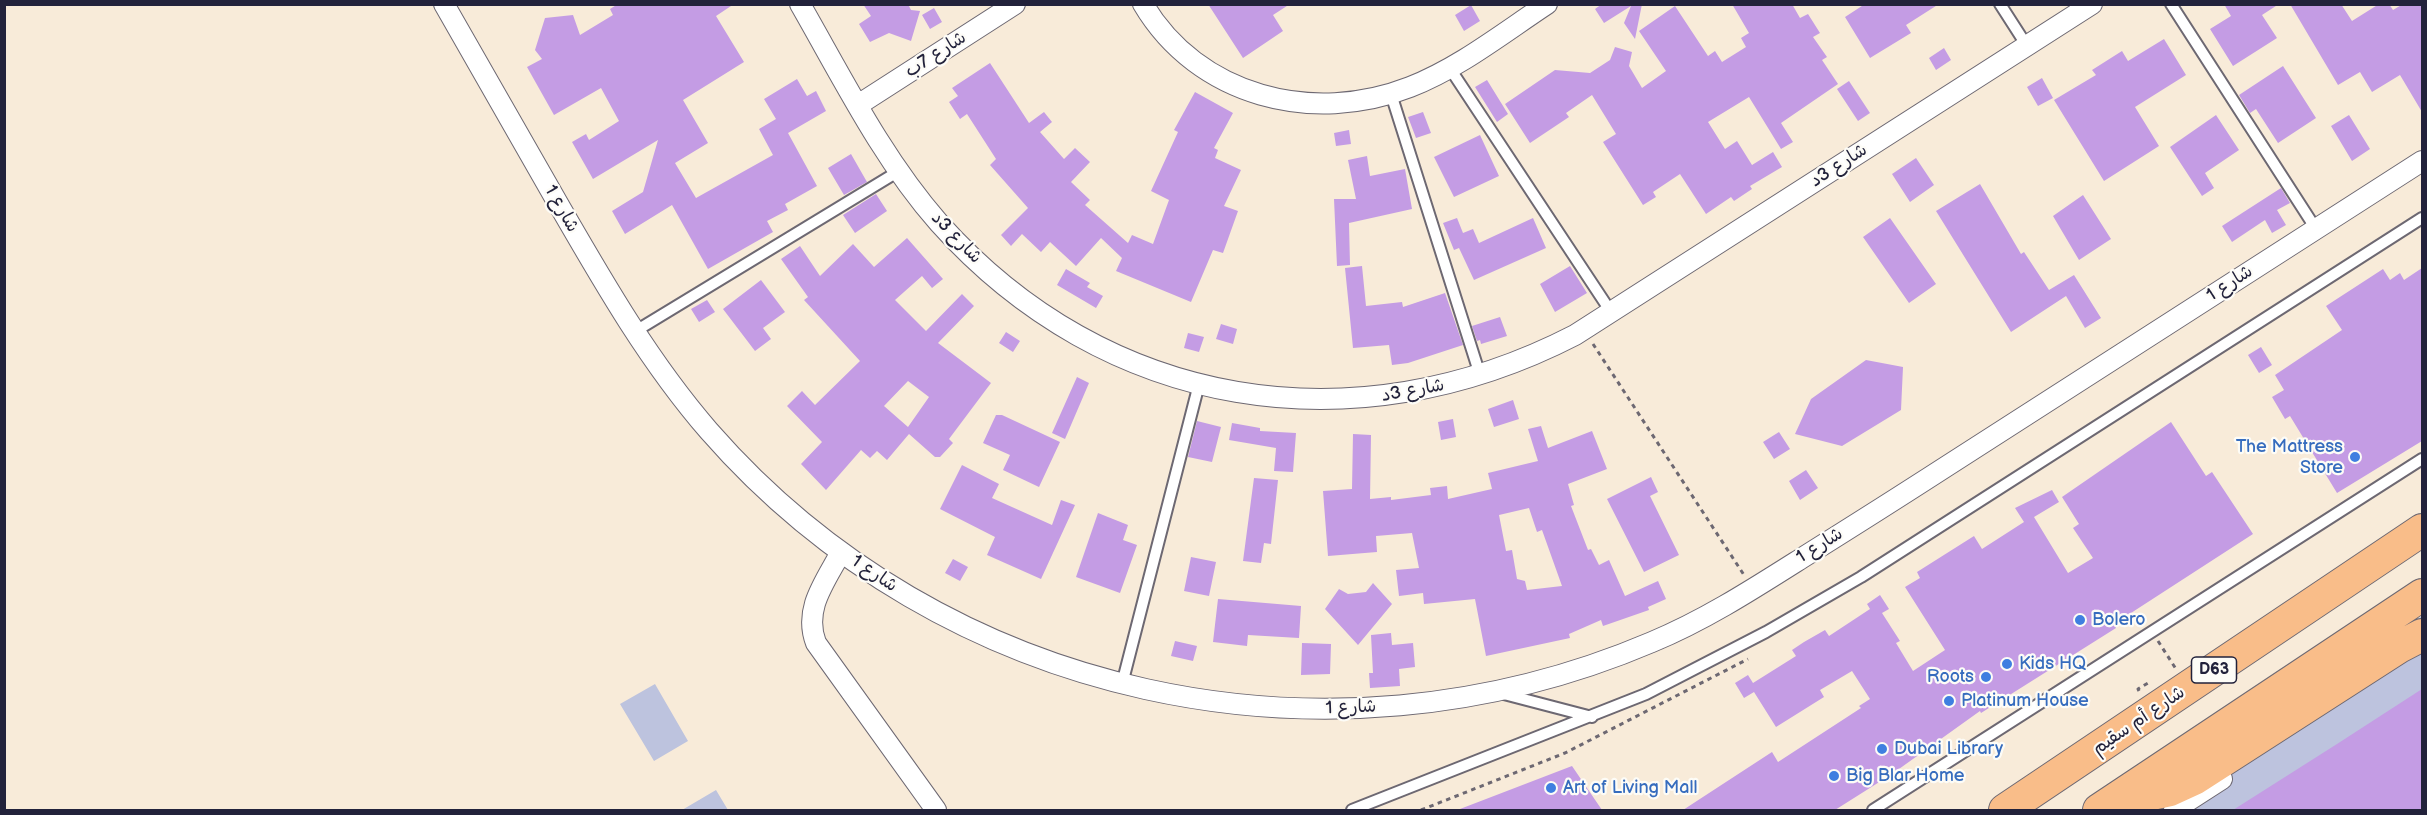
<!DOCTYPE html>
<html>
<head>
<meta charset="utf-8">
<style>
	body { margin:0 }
	#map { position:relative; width:2427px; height:815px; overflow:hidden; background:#f8ebd9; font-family:"Balsamiq Sans",sans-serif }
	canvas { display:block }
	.frame { position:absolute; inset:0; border:6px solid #22223b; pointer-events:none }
</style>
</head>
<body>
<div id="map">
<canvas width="2427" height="815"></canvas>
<div class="frame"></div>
</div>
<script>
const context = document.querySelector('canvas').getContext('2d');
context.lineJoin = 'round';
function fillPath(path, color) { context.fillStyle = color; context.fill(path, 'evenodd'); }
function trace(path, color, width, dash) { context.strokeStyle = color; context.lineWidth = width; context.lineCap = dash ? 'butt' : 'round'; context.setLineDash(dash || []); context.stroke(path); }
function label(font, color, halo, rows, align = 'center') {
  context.font = font + ' "Balsamiq Sans","Playpen Sans Arabic",sans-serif'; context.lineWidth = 4.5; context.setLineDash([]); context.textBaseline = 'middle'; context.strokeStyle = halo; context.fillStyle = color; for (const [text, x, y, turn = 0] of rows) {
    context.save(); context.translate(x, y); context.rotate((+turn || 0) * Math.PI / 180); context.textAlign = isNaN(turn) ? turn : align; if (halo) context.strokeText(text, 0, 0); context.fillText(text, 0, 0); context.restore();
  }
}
fillPath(new Path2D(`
	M2422 616V810H2106Z
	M655 684 688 741 654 761 620 704Z
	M716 790 728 810H682Z`), '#bdc3de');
fillPath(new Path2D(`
	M618 4H734L716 16 744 62 683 100 708 143 675 163 696 198 773 155 759 129 776 119 764 99 797 79 807 96 816 91 826 111 788 133 817 186 785 204 788 210 767 221 773 232 708 269 672 205 625 234 612 211 643 192 658 140 593 179 572 142 586 134 589 140 619 121 601 88 554 115 527 67 542 59 535 50 545 18 573 15 580 35 613 15 610 9Z
	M863 4H908L911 10 920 11 911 41 889 33 870 42 859 24 871 16Z
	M1208 4H1290L1273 15 1283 31 1243 58Z
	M1602 4H1642L1635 39 1624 23 1631 6 1604 23 1595 9Z
	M1732 4H1792L1800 18 1808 14 1820 33 1813 37 1827 57 1822 60 1838 84 1781 123 1793 142 1781 149 1749 97 1708 122 1725 149 1737 141 1752 165 1773 152 1782 167 1750 186 1752 189 1734 201 1731 197 1706 214 1680 174 1653 192 1656 197 1643 205 1603 142 1616 134 1592 95 1566 113 1569 117 1530 143 1505 104 1555 70 1590 73 1610 60 1615 47 1632 52 1629 66 1642 88 1666 71 1639 31 1675 6 1708 56 1715 51 1722 62 1746 47 1741 38 1749 33Z
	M1865 4H1939L1906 25 1911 33 1870 58 1845 17Z
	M2224 4H2279L2262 15 2277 38 2233 66 2210 29 2231 16Z
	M2290 4H2341L2352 21 2379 4H2389L2393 10 2403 4H2422V112L2400 75 2372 92 2360 72 2338 85Z
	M1471 5 1480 21 1464 31 1455 15Z
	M934 8 942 22 930 29 922 15Z
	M2164 39 2186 75 2135 107 2159 146 2104 181 2054 100 2096 75 2092 70 2122 51 2128 61Z
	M1944 48 1951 60 1936 70 1929 58Z
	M990 63 1029 123 1044 112 1052 122 1040 132 1064 159 1075 148 1090 162 1071 182 1090 200 1085 205 1128 243 1132 235 1153 244 1169 200 1151 191 1178 132 1174 130 1195 92 1233 113 1214 148 1218 150 1215 158 1241 170 1224 206 1238 211 1223 253 1213 250 1191 302 1116 271 1122 258 1101 238 1076 266 1050 242 1041 252 1022 234 1011 246 1001 235 1028 208 990 165 996 159 967 114 960 119 949 102 958 96 952 88Z
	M2283 66 2316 118 2278 143 2256 109 2250 113 2239 95Z
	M2042 78 2053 98 2038 106 2027 87Z
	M1487 80 1508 114 1497 122 1475 87Z
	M1849 81 1870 113 1858 121 1837 89Z
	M1423 112 1431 133 1416 138 1408 117Z
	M2216 115 2239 150 2205 173 2214 188 2202 196 2170 147Z
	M2349 115 2370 149 2352 161 2331 126Z
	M1349 130 1351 144 1336 146 1334 133Z
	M1480 135 1499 176 1454 197 1434 157Z
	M851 154 867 182 844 195 828 168Z
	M1367 156 1370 176 1405 169 1412 209 1349 223 1350 265 1337 266 1334 199H1356L1348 160Z
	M1916 158 1934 185 1910 202 1892 174Z
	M1980 184 2021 254 2024 252 2049 290 2074 275 2101 318 2085 328 2066 296 2011 332 1936 211Z
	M2281 188 2290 203 2277 210 2286 225 2272 233 2265 220 2232 242 2222 226Z
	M876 194 887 211 855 233 843 215Z
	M2083 195 2111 239 2079 260 2053 216Z
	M1457 218 1463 233 1473 229 1479 243 1533 218 1546 248 1474 280 1459 248 1454 250 1443 223Z
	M1890 218 1936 284 1909 303 1863 237Z
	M907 238 943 279 932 288 922 276 895 300 926 331 962 294 974 306 938 343 991 383 949 439 953 443 940 457H935L909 434 887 460 877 451 870 458 861 450 826 490 801 464 822 442 787 406 802 391 815 405 860 361 804 300 808 297 781 259 800 246 820 276 853 244 874 267ZM908 381 929 397 908 427 884 406Z
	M1362 266 1366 306 1402 302 1403 307 1445 293 1463 345 1408 363 1392 365 1389 345 1353 348 1345 268Z
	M1570 266 1587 293 1555 312 1540 284Z
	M2422 268V441L2337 493 2290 416 2285 419 2272 397 2284 390 2275 375 2342 330 2326 306 2383 269 2390 280 2400 273 2404 280Z
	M1066 269 1090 283 1087 287 1103 296 1096 308 1057 285Z
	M761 280 785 312 763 328 771 339 755 351 723 309Z
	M707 300 715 312 699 322 691 309Z
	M1500 317 1507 336 1481 344 1480 340 1477 341 1472 326Z
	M1221 324 1237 329 1233 344 1216 339Z
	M1006 332 1020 341 1013 352 999 343Z
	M1188 333 1204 337 1199 352 1184 348Z
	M2261 347 2272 365 2259 373 2248 355Z
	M1866 360 1903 367 1901 410 1842 446 1795 434 1811 399Z
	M1077 377 1089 383 1065 439 1052 433Z
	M1513 400 1519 419 1494 427 1488 409Z
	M996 415H1002L1060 442 1039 487 1003 470 1010 455 983 443Z
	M1453 419 1456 437 1441 440 1438 422Z
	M1197 421 1221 427 1212 462 1188 457Z
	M2171 422 2206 476 2212 472 2253 534 2114 624 2116 628 1981 713 1980 711 1892 774 1835 810H1683L1772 752 1778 762 1861 708 1859 706 1870 699 1852 671 1820 690 1824 697 1776 727 1754 692 1744 698 1735 683 1748 675 1753 683 1796 656 1792 650 1804 642 1825 630 1829 636 1870 609 1867 604 1880 595 1889 609 1882 613 1900 641 1896 643 1913 671 1945 650 1905 587 1920 578 1917 572 1974 536 1982 549 2024 522 2015 508 2052 490 2059 502 2034 517 2068 573 2093 558 2073 528 2079 524 2062 497Z
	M1232 423 1260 428V431L1296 433 1293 472 1274 471 1276 448 1229 440Z
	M1541 426 1548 448 1592 431 1607 469 1568 484 1574 505 1571 506 1588 550 1591 549 1599 565 1609 560 1625 596 1658 581 1666 599 1648 607 1649 610 1603 626 1601 620 1569 634 1570 638 1486 656 1475 599 1424 604 1423 593 1399 596 1396 570 1419 568 1412 533 1376 536 1377 552 1328 556 1323 491 1352 489 1353 434 1371 435 1370 499 1391 497V500L1431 495 1430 488 1447 486 1448 499 1492 489 1488 473 1538 461 1528 429ZM1529 508 1537 532 1542 530 1562 586 1527 590 1525 581 1517 579 1512 550 1506 551 1499 515Z
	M1779 432 1790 449 1774 459 1763 442Z
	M962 465 999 484 992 498 1052 525 1061 500 1075 505 1041 579 987 555 995 537 940 509Z
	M1806 470 1818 488 1800 500 1789 481Z
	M1651 477 1658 492 1650 496 1679 555 1644 572 1607 499Z
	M1254 478 1278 480 1271 544 1264 543 1261 563 1243 561Z
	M1098 513 1128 525 1123 540 1137 545 1120 593 1076 577Z
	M1191 557 1216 562 1209 596 1184 591Z
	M953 559 968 567 960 581 945 573Z
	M1373 583 1392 604 1358 645 1325 609 1339 589 1348 594 1366 592Z
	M1218 599 1301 606 1299 638 1248 635 1247 646 1213 642Z
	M1391 633 1392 645 1413 643 1415 667 1399 669 1400 686 1370 688 1369 673H1373L1371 635Z
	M1175 641 1197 646 1193 661 1171 656Z
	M1302 643 1331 644 1330 674 1301 675Z
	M2422 689V810H2233L2337 744Z
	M1572 766 1602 810H1460V809Z`), '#c49ce4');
const lane = new Path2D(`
	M2000 4 2027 46
	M2171 4 2316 229
	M1449 67 1611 312
	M1391 94 1480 375
	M634 332 899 171
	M1122 684 1199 384
	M1500 693 1592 717
	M1352 810 1646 694 1766 632 1861 577 2422 218
	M1873 810 2422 459`);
const street = new Path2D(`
	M444 4C483 72 521 139 560 207 605 285 650 363 709 431 943 699 1326 781 1652 642 1705 620 1753 589 1802 558 1850 528 1899 497 1947 466 2106 364 2264 262 2422 161
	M800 4C843 79 882 158 939 223 1106 410 1354 449 1575 335L2092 4
	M1143 4C1198 97 1313 125 1410 87 1459 68 1503 33 1547 4
	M858 105 1015 4
	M841 552C825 582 803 609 816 643L936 810
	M2174 810 2222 779`);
const primary = new Path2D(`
	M2128 799 2170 790 2194 779 2399 647 2422 635
	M2005 810 2422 530
	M2099 810 2422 595`);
trace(lane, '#6d6872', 14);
trace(street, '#6d6872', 22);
trace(primary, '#6d6872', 34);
trace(new Path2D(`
	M1593 344 1744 575
	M2158 641 2176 669
	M2139 691 2138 689 2148 683
	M1421 810 1565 753 1748 659`), '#6d6872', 3, [4.5, 4.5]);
trace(lane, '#fff', 10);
trace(street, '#fff', 20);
trace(primary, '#f9bd89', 32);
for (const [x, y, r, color] of [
	[2355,457,6,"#3f7fe0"],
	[2080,620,6,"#3f7fe0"],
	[2007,664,6,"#3f7fe0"],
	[1986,677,6,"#3f7fe0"],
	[1949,701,6,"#3f7fe0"],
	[1882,749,6,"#3f7fe0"],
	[1834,776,6,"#3f7fe0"],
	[1551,788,6,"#3f7fe0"]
]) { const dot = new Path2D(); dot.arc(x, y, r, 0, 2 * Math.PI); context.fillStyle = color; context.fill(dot); trace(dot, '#fdfcf7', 2); }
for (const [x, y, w] of [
	[2214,670,45]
]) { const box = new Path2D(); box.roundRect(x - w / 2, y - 13, w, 26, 4.5); context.fillStyle = '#fdfcf7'; context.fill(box); trace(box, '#22223b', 1.5); }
label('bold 16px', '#22223b', null, [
	["D63",2214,670]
]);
label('18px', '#22223b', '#fdfcf7', [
	["شارع 7ب",936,55,-33],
	["شارع 3د",1839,166,-33],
	["شارع 1",561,209,60],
	["شارع 3د",956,238,46],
	["شارع 1",2230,284,-33],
	["شارع 3د",1413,391,-10],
	["شارع 1",1820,546,-32],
	["شارع 1",874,574,34],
	["شارع 1",1351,708,-2],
	["شارع أم سقيم",2139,721,-34]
]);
label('18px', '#366cbe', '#fdfcf7', [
	["The Mattress",2343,447,"right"],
	["Store",2343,468,"right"],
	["Bolero",2092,620],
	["Kids HQ",2019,664],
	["Roots",1974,677,"right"],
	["Platinum House",1961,701],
	["Dubai Library",1894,749],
	["Big Blar Home",1846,776],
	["Art of Living Mall",1563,788]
], 'left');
</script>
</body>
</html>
